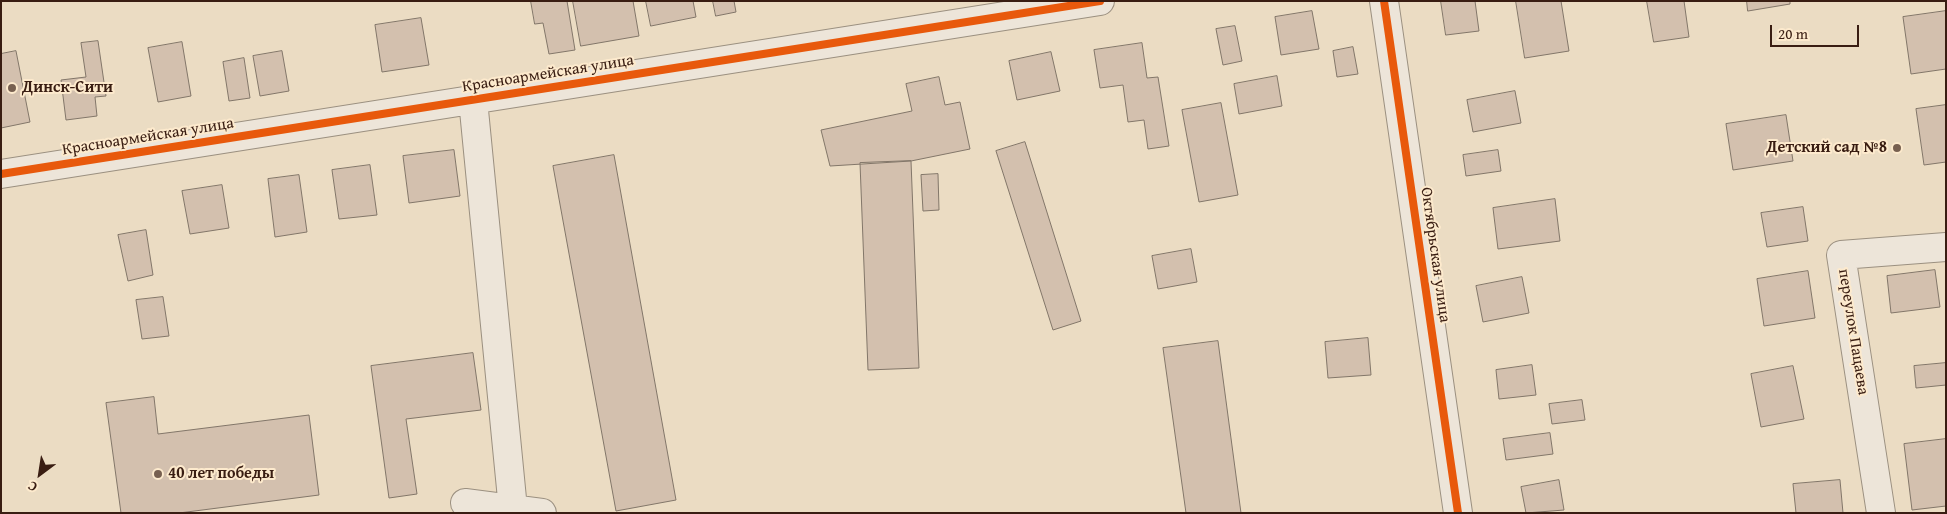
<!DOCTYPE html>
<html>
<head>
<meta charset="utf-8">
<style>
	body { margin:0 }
	#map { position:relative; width:1947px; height:514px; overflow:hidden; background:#ebdcc3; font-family:"Gentium Book Plus",serif }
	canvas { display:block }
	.frame { position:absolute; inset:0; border:2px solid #391d12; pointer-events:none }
	.north { position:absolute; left:15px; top:449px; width:50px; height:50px; -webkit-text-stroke:4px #fdeacd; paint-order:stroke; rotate:211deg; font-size:14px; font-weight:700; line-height:20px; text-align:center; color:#391d12 }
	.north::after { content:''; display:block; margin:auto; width:18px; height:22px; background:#391d12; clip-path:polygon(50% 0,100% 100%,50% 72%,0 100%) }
	.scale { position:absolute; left:1770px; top:25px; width:89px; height:22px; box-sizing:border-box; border:2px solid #391d12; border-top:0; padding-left:6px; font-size:15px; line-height:18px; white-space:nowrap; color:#391d12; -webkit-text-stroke:4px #fdeacd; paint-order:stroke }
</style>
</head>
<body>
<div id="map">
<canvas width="1947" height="514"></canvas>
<div class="frame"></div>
<div class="north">С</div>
<div class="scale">20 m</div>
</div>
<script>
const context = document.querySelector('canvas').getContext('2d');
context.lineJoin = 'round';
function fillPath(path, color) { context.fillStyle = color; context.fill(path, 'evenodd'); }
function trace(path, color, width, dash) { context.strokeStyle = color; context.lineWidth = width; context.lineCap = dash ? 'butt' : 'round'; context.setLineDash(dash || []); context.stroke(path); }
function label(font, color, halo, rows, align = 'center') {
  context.font = font + ' "Gentium Book Plus",serif'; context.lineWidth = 4; context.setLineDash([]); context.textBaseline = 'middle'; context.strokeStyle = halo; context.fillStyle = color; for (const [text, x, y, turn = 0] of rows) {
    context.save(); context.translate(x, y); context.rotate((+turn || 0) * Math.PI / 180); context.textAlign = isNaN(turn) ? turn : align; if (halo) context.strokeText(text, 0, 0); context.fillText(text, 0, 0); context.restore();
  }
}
const building = new Path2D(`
	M531 1H567L575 50 549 54 543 23 535 24Z
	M573 1H633L639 36 581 46Z
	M646 1H693L696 17 651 26Z
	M713 1H734L736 12 716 16Z
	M1441 1H1475L1479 31 1446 35Z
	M1516 1H1561L1569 51 1525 58Z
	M1647 1H1684L1689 37 1654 42Z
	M1747 1H1790V4L1748 11Z
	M1312 11 1319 49 1281 55 1275 17Z
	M1946 11V69L1911 74 1903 17Z
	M421 18 429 65 382 72 375 25Z
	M1235 26 1242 61 1223 65 1216 29Z
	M98 41 106 96 95 97 97 116 66 120 61 80 86 77 81 43Z
	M182 42 191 96 158 102 148 48Z
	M1142 43 1147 78 1158 77 1169 146 1148 149 1144 120 1128 122 1123 85 1100 88 1094 50Z
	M1353 47 1358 74 1337 77 1333 51Z
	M16 51 30 122 1 128V54Z
	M282 51 289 91 260 96 253 56Z
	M1051 52 1060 91 1017 100 1009 61Z
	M244 58 250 98 229 101 223 62Z
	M1277 76 1282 106 1239 114 1234 84Z
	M939 77 945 105 960 102 970 149 911 161 830 166 821 130 912 111 906 84Z
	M1515 91 1521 123 1473 132 1467 100Z
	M1221 103 1238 195 1199 202 1182 110Z
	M1946 105V162L1924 165 1916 109Z
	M1786 115 1793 161 1733 170 1726 124Z
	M1025 142 1081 321 1053 330 996 151Z
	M454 150 460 196 409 203 403 156Z
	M1498 150 1501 171 1466 176 1463 155Z
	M614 155 676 500 616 511 553 166Z
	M911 161 919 368 868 370 860 163Z
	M370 165 377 215 339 219 332 170Z
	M938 174 939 210 923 211 921 175Z
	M299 175 307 232 275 237 268 179Z
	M222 185 229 228 190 234 182 191Z
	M1555 199 1560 241 1498 249 1493 208Z
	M1803 207 1808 241 1767 247 1761 213Z
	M146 230 153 275 128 281 118 235Z
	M1191 249 1197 282 1158 289 1152 256Z
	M1935 270 1940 307 1891 313 1887 276Z
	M1808 271 1815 318 1764 326 1757 279Z
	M1522 277 1529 313 1483 322 1476 286Z
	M163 297 169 336 142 339 136 300Z
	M1368 338 1371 375 1328 378 1325 342Z
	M1218 341 1241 513H1186L1163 348Z
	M473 353 481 410 406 419 417 494 389 498 371 366Z
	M1946 363V385L1916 388 1914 366Z
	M1532 365 1536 395 1499 399 1496 370Z
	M1793 366 1804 419 1761 427 1751 374Z
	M154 397 158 434 309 415 319 495 179 513H121L106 403Z
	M1582 400 1585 420 1552 424 1549 404Z
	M1550 433 1553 454 1506 460 1503 439Z
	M1946 439V506L1912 510 1904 444Z
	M1559 480 1564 510 1526 513 1521 487Z
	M1840 480 1843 513H1796L1793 484Z`);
fillPath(building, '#d3c0ae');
trace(building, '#827669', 1);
const street = new Path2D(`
	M1384 1 1458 513
	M473 100 513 509
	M1 174 1100 1
	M465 503 542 513
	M1881 513 1841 255 1946 247`);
trace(street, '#9b9080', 30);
trace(street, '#ede5d9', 28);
trace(new Path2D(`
	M1384 1 1458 513
	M1 174 1100 1`), '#e8590c', 8);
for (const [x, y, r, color] of [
	[12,88,5,"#776050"],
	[1897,148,5,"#776050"],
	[158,474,5,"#776050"]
]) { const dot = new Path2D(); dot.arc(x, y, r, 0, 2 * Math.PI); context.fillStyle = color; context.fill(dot); trace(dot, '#fdeacd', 2); }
label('16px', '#391d12', '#fdeacd', [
	["Красноармейская улица",548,74,-9],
	["Красноармейская улица",148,137,-9],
	["Октябрьская улица",1435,255,82],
	["переулок Пацаева",1853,332,81]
]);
label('bold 16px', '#391d12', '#fdeacd', [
	["Динск-Сити",22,88],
	["Детский сад №8",1887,148,"right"],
	["40 лет победы",168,474]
], 'left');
</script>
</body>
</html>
